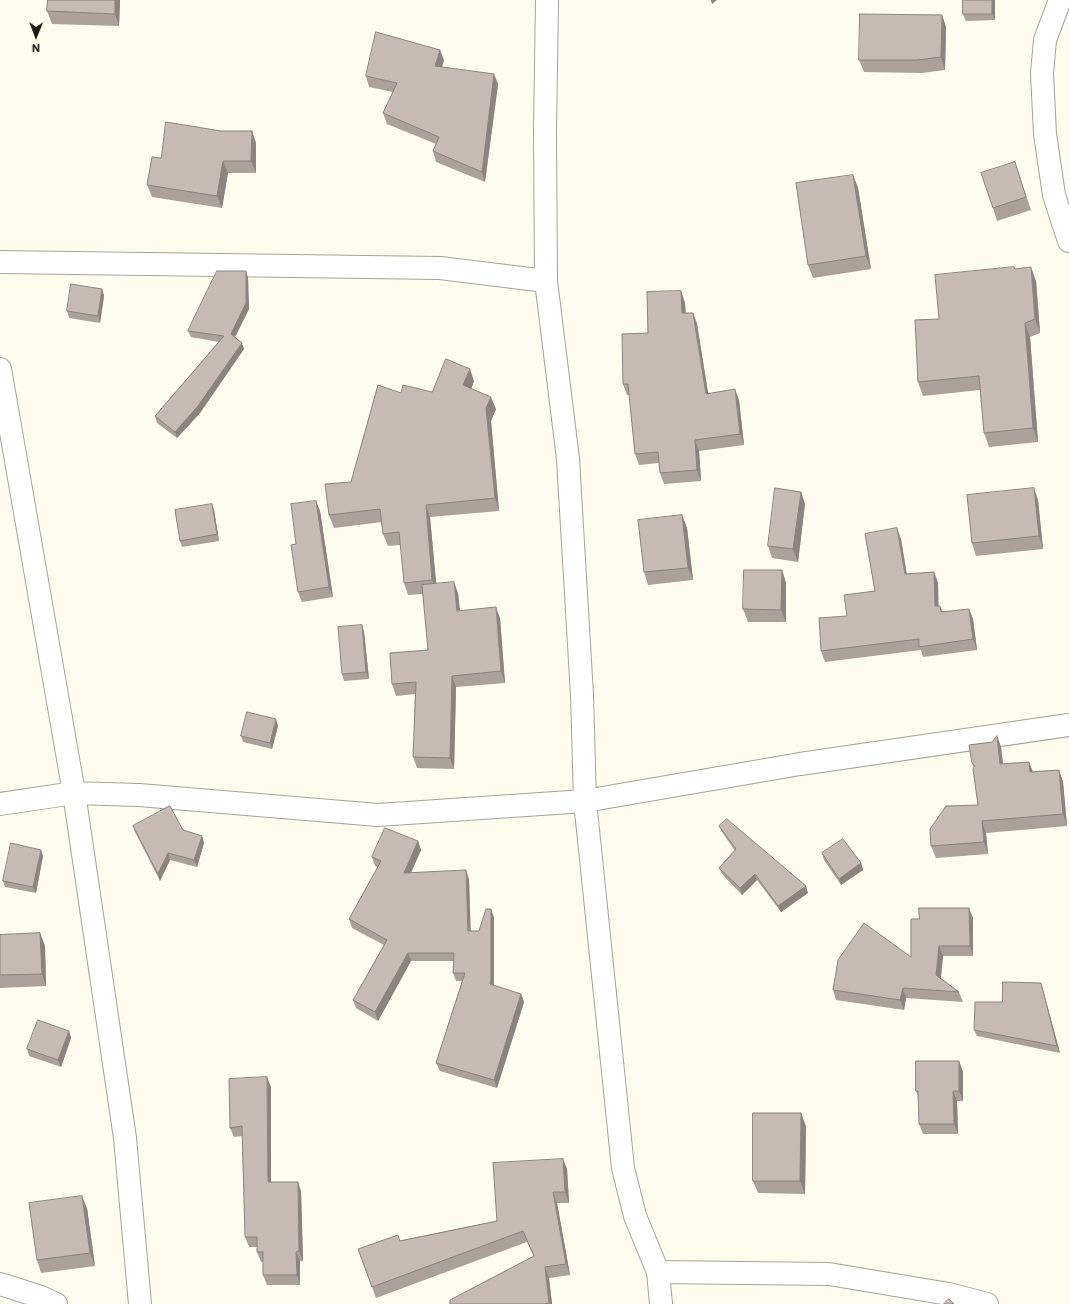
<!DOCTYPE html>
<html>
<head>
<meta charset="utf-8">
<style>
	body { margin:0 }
	#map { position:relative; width:1069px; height:1304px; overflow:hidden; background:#fefbef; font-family:Commissioner,sans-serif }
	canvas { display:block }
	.north { position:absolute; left:16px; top:16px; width:40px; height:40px; -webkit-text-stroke:3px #fefbef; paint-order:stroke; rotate:181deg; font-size:11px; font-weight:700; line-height:16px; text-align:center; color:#1a1915 }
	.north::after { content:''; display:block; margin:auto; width:14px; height:18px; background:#1a1915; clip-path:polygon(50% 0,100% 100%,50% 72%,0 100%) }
</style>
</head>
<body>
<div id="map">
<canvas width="1069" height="1304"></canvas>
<div class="north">N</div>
</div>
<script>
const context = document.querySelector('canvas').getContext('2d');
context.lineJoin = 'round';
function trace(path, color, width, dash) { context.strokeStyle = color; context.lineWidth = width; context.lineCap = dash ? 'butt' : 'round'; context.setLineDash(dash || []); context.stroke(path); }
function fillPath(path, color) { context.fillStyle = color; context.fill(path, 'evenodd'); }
const street = new Path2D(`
	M547 0 545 130 546 281 568 459 582 695 585 801 623 1168 635 1216 658 1272 661 1304
	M1060 0 1045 40 1042 73 1045 134 1054 195 1069 241
	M0 262 440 268 546 281
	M0 369 74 793 125 1138 140 1304
	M0 804 74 793 139 795 378 815 585 801 800 764 1069 725
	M658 1272 829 1274 949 1294 987 1304
	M0 1284 41 1297 56 1304`);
trace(street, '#a5a398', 24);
trace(street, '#fff', 22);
fillPath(new Path2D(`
	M48 0H120L119 26 52 24 47 11Z
	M995 0V20L966 21 963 14Z
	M942 15 946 27 945 70 922 73 864 72 859 60Z
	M444 60 442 67 498 84 485 182 436 162 433 151 436 144 387 124 383 113 393 92 369 87 366 76Z
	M221 131H252L256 143V173H228L222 208 152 197 147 185 161 158Z
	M1015 162 1031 210 997 221 993 208Z
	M853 175 858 188 871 269 813 278 808 265Z
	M1015 269 1036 281 1040 333 1030 337 1038 442 989 447 984 433 980 390 923 396 918 382 939 319Z
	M248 278 249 309 235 337 244 349 200 413 177 438 157 423 155 416 219 342 191 337 188 331Z
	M102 289 104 296 100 323 69 318 67 311Z
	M681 291 685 303 686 313H693L697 324 708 393 739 400 744 445 699 451 701 481 664 484 660 473 659 463 639 465 635 454 629 395H627L623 384 648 333Z
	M474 381 471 389 496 409 491 421 499 511 430 517 436 584 458 593 460 611 500 618 505 683 456 687 454 769 417 768 413 757 415 694 396 696 392 684 428 650 423 594 408 595 404 583 401 545 388 546 383 534 382 522 334 528 329 515 351 482 401 393 432 392Z
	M801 492 805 504 798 562 772 558 768 546Z
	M1038 500 1043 549 976 556 972 543Z
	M316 501 320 511 333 597 302 602 298 592Z
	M212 504 214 510 219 541 182 547 180 541Z
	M682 515 687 528 693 580 648 585 644 572Z
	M901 539 907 574 934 572 938 583V606H940L943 612 969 609 973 619 977 650 923 657 921 650 825 662 821 651 875 591Z
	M782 570 786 583V622H748L743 609Z
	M362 625 364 632 369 679 344 681 342 674Z
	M278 726 272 749 243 742 241 736Z
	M997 736 1001 747 1003 764 1029 762 1033 772 1059 770 1063 782 1067 826 986 833 988 854 936 858 931 846 978 805 974 768 972 763 992 742Z
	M133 826 183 830 202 836 204 843 197 867 170 860 160 881 135 832Z
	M719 826 808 893 781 912 757 880 742 895 722 874 719 868 735 851 722 832Z
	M418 841 421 850 411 873 469 879 470 931H479L491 909 494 918V986L521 994 524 1002 497 1088 440 1071 436 1063 462 981H456L453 973V961H411L378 1021 356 1008 353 1000 384 945 352 928 349 919 378 867 375 866 372 857Z
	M822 853 861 863 863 870 841 885 824 860Z
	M43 856 36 893 5 887 3 881Z
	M973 918V956H943L941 978 959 992 963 1002 906 998 904 1010 836 1000 833 990 911 957Z
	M40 933 45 946 46 986 0 988V935Z
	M1043 990 1060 1053 977 1036 974 1030 1002 1002Z
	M69 1031 71 1038 61 1067 29 1056 27 1049Z
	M959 1061 963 1072V1101H957L958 1134H923L919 1124V1099L916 1091Z
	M271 1087V1182L301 1191 303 1261H300V1285H267L263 1275V1262H261L257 1252V1247H249L245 1237 242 1136 234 1137 230 1128Z
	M806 1126 805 1194 758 1193 753 1181Z
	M563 1159 567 1169 569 1203H557L570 1275 549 1278 552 1304H450L534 1257 527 1242 376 1298 358 1249 497 1221Z
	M87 1208 95 1266 41 1273 37 1260Z`), '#aaa19b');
fillPath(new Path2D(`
	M115 0H120L119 26 115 14Z
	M711 0H717L712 4Z
	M992 0H995V20L992 14Z
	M942 15 946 27 945 70 941 57Z
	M440 50 444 60 439 77 435 66Z
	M494 74 498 84 485 182 482 172Z
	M252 131 256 143V173L251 161Z
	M223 161 228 173 222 208 217 196Z
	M853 175 858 188 871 269 866 256Z
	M1031 267 1036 281 1040 333 1035 319Z
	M246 271 248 278 249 309 233 341 231 334Z
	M102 289 104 296 100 323 98 316Z
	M681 291 685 303 686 324 682 313Z
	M693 313 697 324 710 405 706 394Z
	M1025 323 1030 337 1038 442 1033 428Z
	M242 343 244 349 200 413 177 438 175 432Z
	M470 369 474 381 468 398 463 385Z
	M735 389 739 400 744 445 740 434Z
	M491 397 496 409 491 421 499 511 495 498 486 408Z
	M695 440 699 451 701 481 697 470Z
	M1034 488 1038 500 1043 549 1039 536Z
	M801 492 805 504 798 562 793 549Z
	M316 501 320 511 333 597 329 587Z
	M212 504 214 510 219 541 217 534Z
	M426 505 430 517 437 592 432 580Z
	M682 515 687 528 693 580 688 568Z
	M897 528 901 539 908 584 905 574Z
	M782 570 786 583V622L781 610Z
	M934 572 938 583 939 617 935 606Z
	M454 582 458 593 461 622 457 611Z
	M496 607 500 618 505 683 501 671Z
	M969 609 973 619 977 650 973 639Z
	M362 625 364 632 369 679 366 672Z
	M452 676 456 687 454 769 450 758Z
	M276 719 278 726 272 749 270 743Z
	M997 736 1001 747 1004 776 1000 764Z
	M1029 762 1033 773 1030 772Z
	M1059 770 1063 782 1067 826 1063 814Z
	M982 821 986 833 988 854 984 842Z
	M202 836 204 843 197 867 194 860Z
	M418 841 421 850 407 881 404 873Z
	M41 850 43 856 36 893 33 887Z
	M168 853 170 860 160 881 158 874Z
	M861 863 863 870 841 885 839 879Z
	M466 870 469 879 471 939 468 931Z
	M755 874 757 880 742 895 740 888Z
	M806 886 808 893 781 912 778 906Z
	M969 908 973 918V956L970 946Z
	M491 909 494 918V988L490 984Z
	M40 933 45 946 46 986 42 974Z
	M939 946 943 956 940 985 936 975Z
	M408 953 411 961 378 1021 375 1012Z
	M1041 983 1043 990 1060 1053 1057 1046Z
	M903 988 906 998 904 1010 900 1000Z
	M521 994 524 1002 497 1088 494 1080Z
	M69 1031 71 1038 61 1067 58 1060Z
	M959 1061 963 1072V1101L959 1091Z
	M267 1077 271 1087V1192L268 1182Z
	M953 1091 957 1101 958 1134 954 1124Z
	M801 1113 806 1126 805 1194 800 1181Z
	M563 1159 567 1169 569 1203 565 1192Z
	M298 1182 301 1191 303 1261 299 1251Z
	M553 1192 557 1203 570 1275 566 1264Z
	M82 1196 87 1208 95 1266 90 1253Z
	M296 1252 300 1261V1285L297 1275Z
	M545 1267 549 1278 552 1304H549V1303Z`), '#8b837e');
const building = new Path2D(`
	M48 0H115V14L47 11Z
	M963 0H992V14H963Z
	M860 14 942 15 941 57 917 60H859Z
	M376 32 440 50 435 66 494 74 482 172 433 151 439 137 383 113 397 83 366 76Z
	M166 122 221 131H252L251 161H223L217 196 147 185 152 157 161 158Z
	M1015 162 1026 197 993 208 981 173Z
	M853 175 866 256 808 265 796 183Z
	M1014 267 1015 269 1031 267 1035 319 1025 323 1033 428 984 433 979 376 918 382 915 320 939 319 935 275Z
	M217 271H246V303L231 334 242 343 198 406 175 432 155 416 224 336 188 331Z
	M71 284 102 289 98 316 67 311Z
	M681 291 682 313H693L706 394 735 389 740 434 695 440 697 470 660 473 658 452 635 454 628 384H623L622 334 648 333 647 292Z
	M446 359 470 369 463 385 491 397 486 408 495 498 426 505 432 580 404 583 399 532 383 534 380 509 329 515 325 484 351 482 378 385 401 393 403 385 432 392Z
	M775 488 801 492 793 549 768 546Z
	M1034 488 1039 536 972 543 967 495Z
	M316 501 329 587 298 592 291 545 296 544 291 504Z
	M212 504 217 534 180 541 175 510Z
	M682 515 688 568 644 572 638 520Z
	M897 528 905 574 934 572 935 606H940L941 612 969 609 973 639 919 647V639L821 651 819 618 847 616 844 595 875 591 865 534Z
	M744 570H782L781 610 743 609Z
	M454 582 457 611 496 607 501 671 452 676 450 758 413 757 416 682 392 684 390 653 428 650 422 585Z
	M362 625 366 672 342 674 338 627Z
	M247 712 276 719 270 743 241 736Z
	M997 736 1000 764 1029 762 1030 772 1059 770 1063 814 982 821 984 842 931 846 930 829 946 806 978 805 973 769 975 766 972 763 969 745 992 742Z
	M170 806 183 830 202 836 194 860 168 853 158 874 133 826Z
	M727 819 806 886 778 906 755 874 740 888 719 868 736 849 719 826Z
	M385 828 418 841 404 873 466 870 468 931H479L486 909H491V979L490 984 521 994 494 1080 436 1063 465 973H453L454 953H408L375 1012 353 1000 387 940 349 919 381 861 372 857Z
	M843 839 861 863 839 879 822 853Z
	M11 843 41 850 33 887 3 881Z
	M919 908H969L970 946H939L936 975 959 992 903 988 900 1000 833 990 838 960 864 923 911 957V919H919Z
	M40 933 42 974 0 975V935Z
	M1003 982 1041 983 1057 1046 974 1030 975 1002H1002Z
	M38 1020 69 1031 58 1060 27 1049Z
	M916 1061H959V1091H953L954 1124H919L918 1091H916Z
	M267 1077 268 1182H298L299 1251 296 1252 297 1275H263V1252H257V1237H245L242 1126 230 1128 229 1079Z
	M753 1113H801L800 1181H753Z
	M563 1159 565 1192H553L566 1264 545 1267 549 1303 543 1304H450V1300L534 1256 523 1231 372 1287 358 1249 398 1235 400 1241 497 1221 493 1163Z
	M82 1196 90 1253 37 1260 29 1203Z
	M949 1299 954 1304H944Z`);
fillPath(building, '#c6bbb4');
trace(building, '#8b837e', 1);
</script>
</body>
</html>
